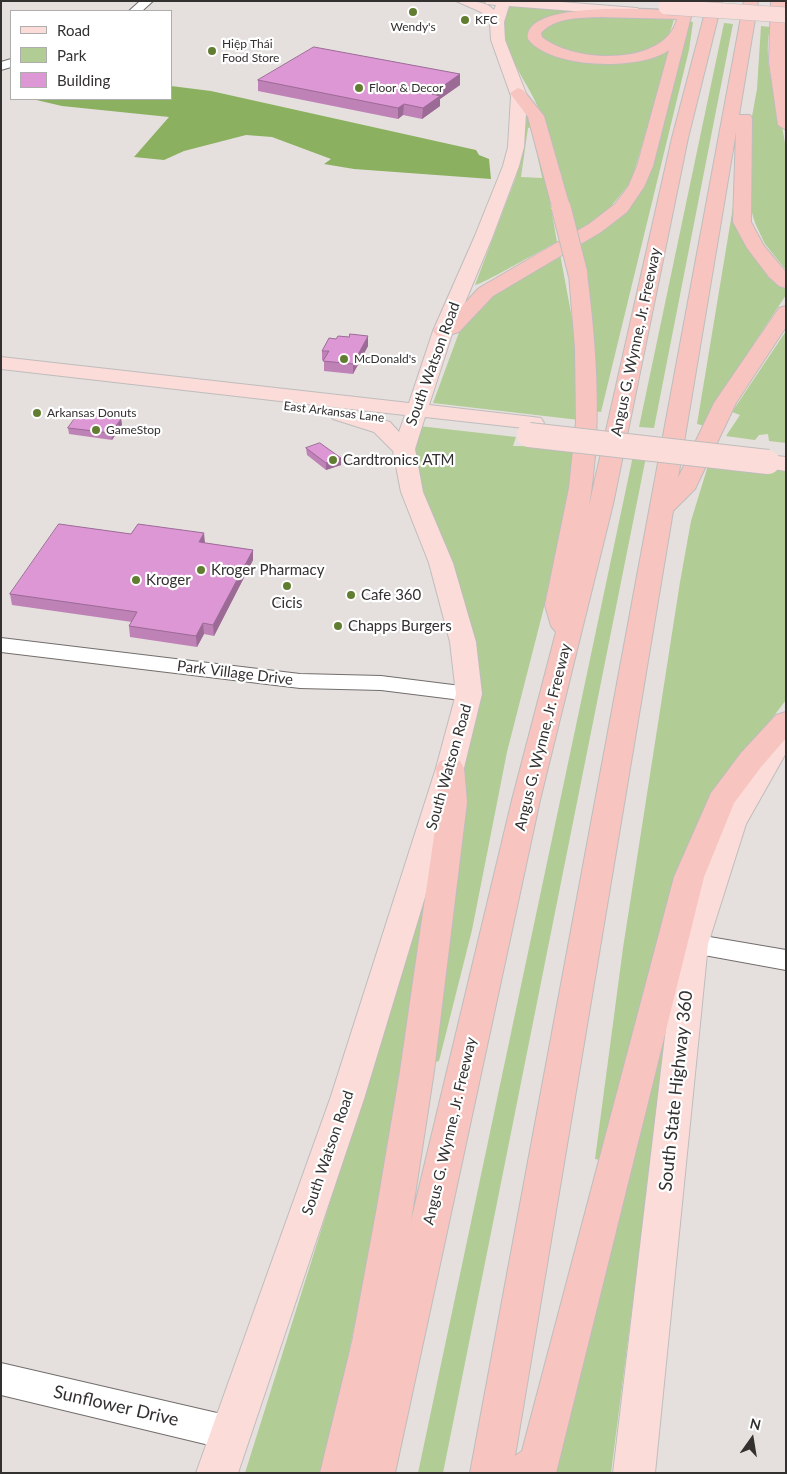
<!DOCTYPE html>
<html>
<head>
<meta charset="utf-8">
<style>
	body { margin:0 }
	#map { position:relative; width:787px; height:1474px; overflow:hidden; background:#e5e0de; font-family:Lato,sans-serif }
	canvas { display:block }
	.frame { position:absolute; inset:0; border:2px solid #333130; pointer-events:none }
	.legend { position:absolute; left:10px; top:10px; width:162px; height:90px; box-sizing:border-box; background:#fff; border:1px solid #adadac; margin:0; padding:6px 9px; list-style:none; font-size:15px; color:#333130 }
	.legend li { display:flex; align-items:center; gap:10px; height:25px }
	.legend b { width:25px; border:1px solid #adadac }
	.north { position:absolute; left:727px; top:1414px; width:50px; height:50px; -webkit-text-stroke:4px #fff; paint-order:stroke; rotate:13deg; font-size:14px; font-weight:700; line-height:20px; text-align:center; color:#333130 }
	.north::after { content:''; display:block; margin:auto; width:18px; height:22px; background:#333130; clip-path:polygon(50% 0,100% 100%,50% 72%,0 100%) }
</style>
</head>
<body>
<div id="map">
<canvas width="787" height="1474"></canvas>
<div class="frame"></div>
<ul class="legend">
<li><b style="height:6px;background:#fbdcd9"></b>Road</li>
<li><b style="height:14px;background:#b1cc94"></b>Park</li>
<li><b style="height:14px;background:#de97d5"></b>Building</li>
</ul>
<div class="north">N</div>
</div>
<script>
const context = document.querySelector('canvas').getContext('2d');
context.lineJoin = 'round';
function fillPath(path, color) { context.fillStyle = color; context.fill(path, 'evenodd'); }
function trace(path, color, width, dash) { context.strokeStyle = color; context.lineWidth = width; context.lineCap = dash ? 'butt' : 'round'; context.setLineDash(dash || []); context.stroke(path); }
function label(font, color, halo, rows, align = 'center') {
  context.font = font + ' Lato,sans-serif'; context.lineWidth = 4.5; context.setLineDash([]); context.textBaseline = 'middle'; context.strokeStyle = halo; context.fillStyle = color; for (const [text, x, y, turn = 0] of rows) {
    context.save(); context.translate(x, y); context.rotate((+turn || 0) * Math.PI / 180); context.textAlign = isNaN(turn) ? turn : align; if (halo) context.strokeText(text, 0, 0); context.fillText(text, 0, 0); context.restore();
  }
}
fillPath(new Path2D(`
	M507 5 581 11 537 22 532 26 528 35 530 39 596 60 670 51 631 182 608 210 575 234 561 172 556 171C551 152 547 131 540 112 525 74 495 50 507 5Z
	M564 17H642L674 19C672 27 670 34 665 40 651 58 605 59 584 55 571 53 557 47 543 43L539 29Z
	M688 21 693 22 689 50 601 412 594 411 577 242 635 198Z
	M724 23 733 24 654 428 639 427Z
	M761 26 770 27C761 71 782 108 786 151 787 190 786 231 786 270L765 244 755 223 750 206 749 133 757 89Z
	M523 106 539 139 557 242C545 248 481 285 475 285L516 177 522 152ZM531 127 542 177V178L521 177 528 128Z
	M733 207 735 216 768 272 786 289V295L741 363 705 426 697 424Z
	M560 254 579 356V420L433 403 464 319 478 303Z
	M786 331V443L769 441 768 434 759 435 755 440 726 436 740 415 732 412Z
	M419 426 516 437 513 446 575 447 564 529 507 752 472 930 439 1061 427 1064 476 678 420 488 415 455Z
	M634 451 647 452 443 1473H418Z
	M710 459 786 467V700L746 752 606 1161 595 1159 623 948 680 582 691 521Z
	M434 850 409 1060 344 1376 320 1473H245L361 1103Z
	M670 1011 611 1473H553Z`), '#b1cc94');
fillPath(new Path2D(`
	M171 86 211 91 476 150 479 155 489 159 491 179 354 169 324 164 331 159 272 137 246 135 184 151 164 160 134 157 169 117 62 106 32 99H171Z`), '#8bb05f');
const minor = new Path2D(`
	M140 1H153L142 11H129Z
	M11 59V67L1 70V62Z
	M1 638 300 674 381 676 469 687 477 689 481 694 477 699 469 701 381 690 300 688 1 652Z
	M692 934 786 950V970L682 951 678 944 682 937Z
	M1 1363 230 1416 242 1421 248 1433 242 1445 230 1450 1 1395Z`);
const major = new Path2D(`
	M456 1C468 1 485 0 494 10L496 5 486 4 485 1H548L637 8 644 12 637 16 509 6 504 22 505 40 527 96 524 147 519 166 492 238 453 331 429 405 533 417 541 418 544 423 541 428 533 429 425 417 415 449 423 492 453 563 476 642 482 694 464 768 364 1099 238 1473H196L330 1099 436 768 456 694 450 642 429 563 401 492 393 451 374 432 333 419 330 414 333 409 341 408 1 369V357L409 403 433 331 474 238 503 166 508 147 511 96 491 40 490 23 481 12ZM341 408 405 415 399 432 390 422Z
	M768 455 786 457V471L760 467 757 462 760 457Z
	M786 719V753L746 824 708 944 655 1473H613L676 944 716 824 776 722Z`);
const highway = new Path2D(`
	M681 1H695L653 166 644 187 627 212 601 232 493 296 459 332 443 337 436 335 433 331 436 327 445 324 479 288 589 224 615 204 628 187 637 166 669 50C641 71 550 69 528 39 522 0 655 9 679 11ZM600 17 677 19C665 67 573 63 542 37L541 33C555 17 579 18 600 17Z
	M708 1H722L688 138 613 504 540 800 395 1473H320L352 1342 377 1207 400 1071 439 802 436 768 440 761 450 759 460 761 464 768 467 802 434 1071 411 1221 512 800 556 632 551 626 545 605 569 488 576 422 575 348 569 274 571 270H585L587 274C597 352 602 428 589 506L672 138Z
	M744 1H758L739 115H750L752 118 751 222 764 246 786 272V288L779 286 769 277 747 248 733 222 736 132 678 478 714 403 779 308 786 306V327L736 403 695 489 673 511 515 1456 522 1451 674 877 711 793 741 753 776 715 786 712V738L761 767 734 803 704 877 556 1473H470Z
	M771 1H785C784 44 786 87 786 130L778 125 769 62Z
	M518 88 523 90 544 116 570 207 567 211H555L552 207 528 117 510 93Z`);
trace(minor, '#726e6c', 2);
trace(major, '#bebdbd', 2);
trace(highway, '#bebdbd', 2);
fillPath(minor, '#fff');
fillPath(major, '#fbdcd9');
fillPath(highway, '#f8c4bf');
const majorBridgeFar1 = new Path2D(`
	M666 7 786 15`);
const majorBridge = new Path2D(`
	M529 435 768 462`);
const highwayBridge = new Path2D(`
	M561 207 578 274`);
trace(majorBridgeFar1, '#bebdbd', 16, []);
trace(majorBridge, '#bebdbd', 26, []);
trace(highwayBridge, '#bebdbd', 21, []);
trace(majorBridgeFar1, '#fbdcd9', 15);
trace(majorBridge, '#fbdcd9', 24);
trace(highwayBridge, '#f8c4bf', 19);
fillPath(new Path2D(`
	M460 74V85L440 99V106L422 119 403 115 398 119 258 91V80Z
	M368 346 353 374 324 371V361L322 360V351Z
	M121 419 122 425 112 440 69 434 68 428Z
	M306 448 341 458V465L326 470 307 455Z
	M205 543 253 550V560L214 636 204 634 197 647 130 637 129 626 132 622 12 605 10 594Z`), '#bf82b7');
fillPath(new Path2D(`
	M460 74V85L440 99V106L422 119 423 108 432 94Z
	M404 104 403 115 398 119V108Z
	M368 336V346L353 374V364Z
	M121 419 122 425 112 440 111 433Z
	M341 458V465L326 470V463Z
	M204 533 205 543 199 542Z
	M253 550V560L214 636 213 625Z
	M203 623 204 634 197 647 196 636Z`), '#9b6a95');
const building = new Path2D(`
	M314 47 460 74 432 94 440 96 423 108 404 104 398 108 258 80Z
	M350 334 368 336 353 364 323 361 329 351H322L329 338 336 339 338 336 349 337Z
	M78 414 121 419 111 433 68 428Z
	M320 443 341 458 326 463 306 448Z
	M59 524 131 534 138 524 204 533 199 542 253 550 213 625 203 623 196 636 129 626 137 612 10 594Z`);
fillPath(building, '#de97d5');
trace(building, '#9b6a95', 1);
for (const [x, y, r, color] of [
	[413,12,5,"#617d31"],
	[465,20,5,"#617d31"],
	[212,51,5,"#617d31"],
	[359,88,5,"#617d31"],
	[344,359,5,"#617d31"],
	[37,413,5,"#617d31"],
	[96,430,5,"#617d31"],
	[333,460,5,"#617d31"],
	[201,570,5,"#617d31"],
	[136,580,5,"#617d31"],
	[287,586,5,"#617d31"],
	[351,595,5,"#617d31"],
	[338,626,5,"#617d31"]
]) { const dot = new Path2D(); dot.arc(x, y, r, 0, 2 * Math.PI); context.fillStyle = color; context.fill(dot); trace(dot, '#fff', 2); }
label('12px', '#333130', '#fff', [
	["KFC",475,20],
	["Wendy's",413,27,"center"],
	["Hiệp Thái",222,44],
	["Food Store",222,58],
	["Floor & Decor",369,88],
	["McDonald's",354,359],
	["Arkansas Donuts",47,413],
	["GameStop",106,430]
], 'left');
label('12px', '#333130', '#fff', [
	["East Arkansas Lane",334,412,7]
]);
label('15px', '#333130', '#fff', [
	["Angus G. Wynne, Jr. Freeway",636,342,-78],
	["South Watson Road",433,364,-70],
	["Park Village Drive",235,673,7],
	["Angus G. Wynne, Jr. Freeway",543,737,-76],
	["South Watson Road",449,767,-74],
	["Angus G. Wynne, Jr. Freeway",450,1131,-77],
	["South Watson Road",328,1153,-71]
]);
label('15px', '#333130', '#fff', [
	["Cardtronics ATM",343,460],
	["Kroger Pharmacy",211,570],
	["Kroger",146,580],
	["Cafe 360",361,595],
	["Cicis",287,603,"center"],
	["Chapps Burgers",348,626]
], 'left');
label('18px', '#333130', '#fff', [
	["South State Highway 360",676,1091,-84],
	["Sunflower Drive",116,1406,13]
]);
</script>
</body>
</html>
